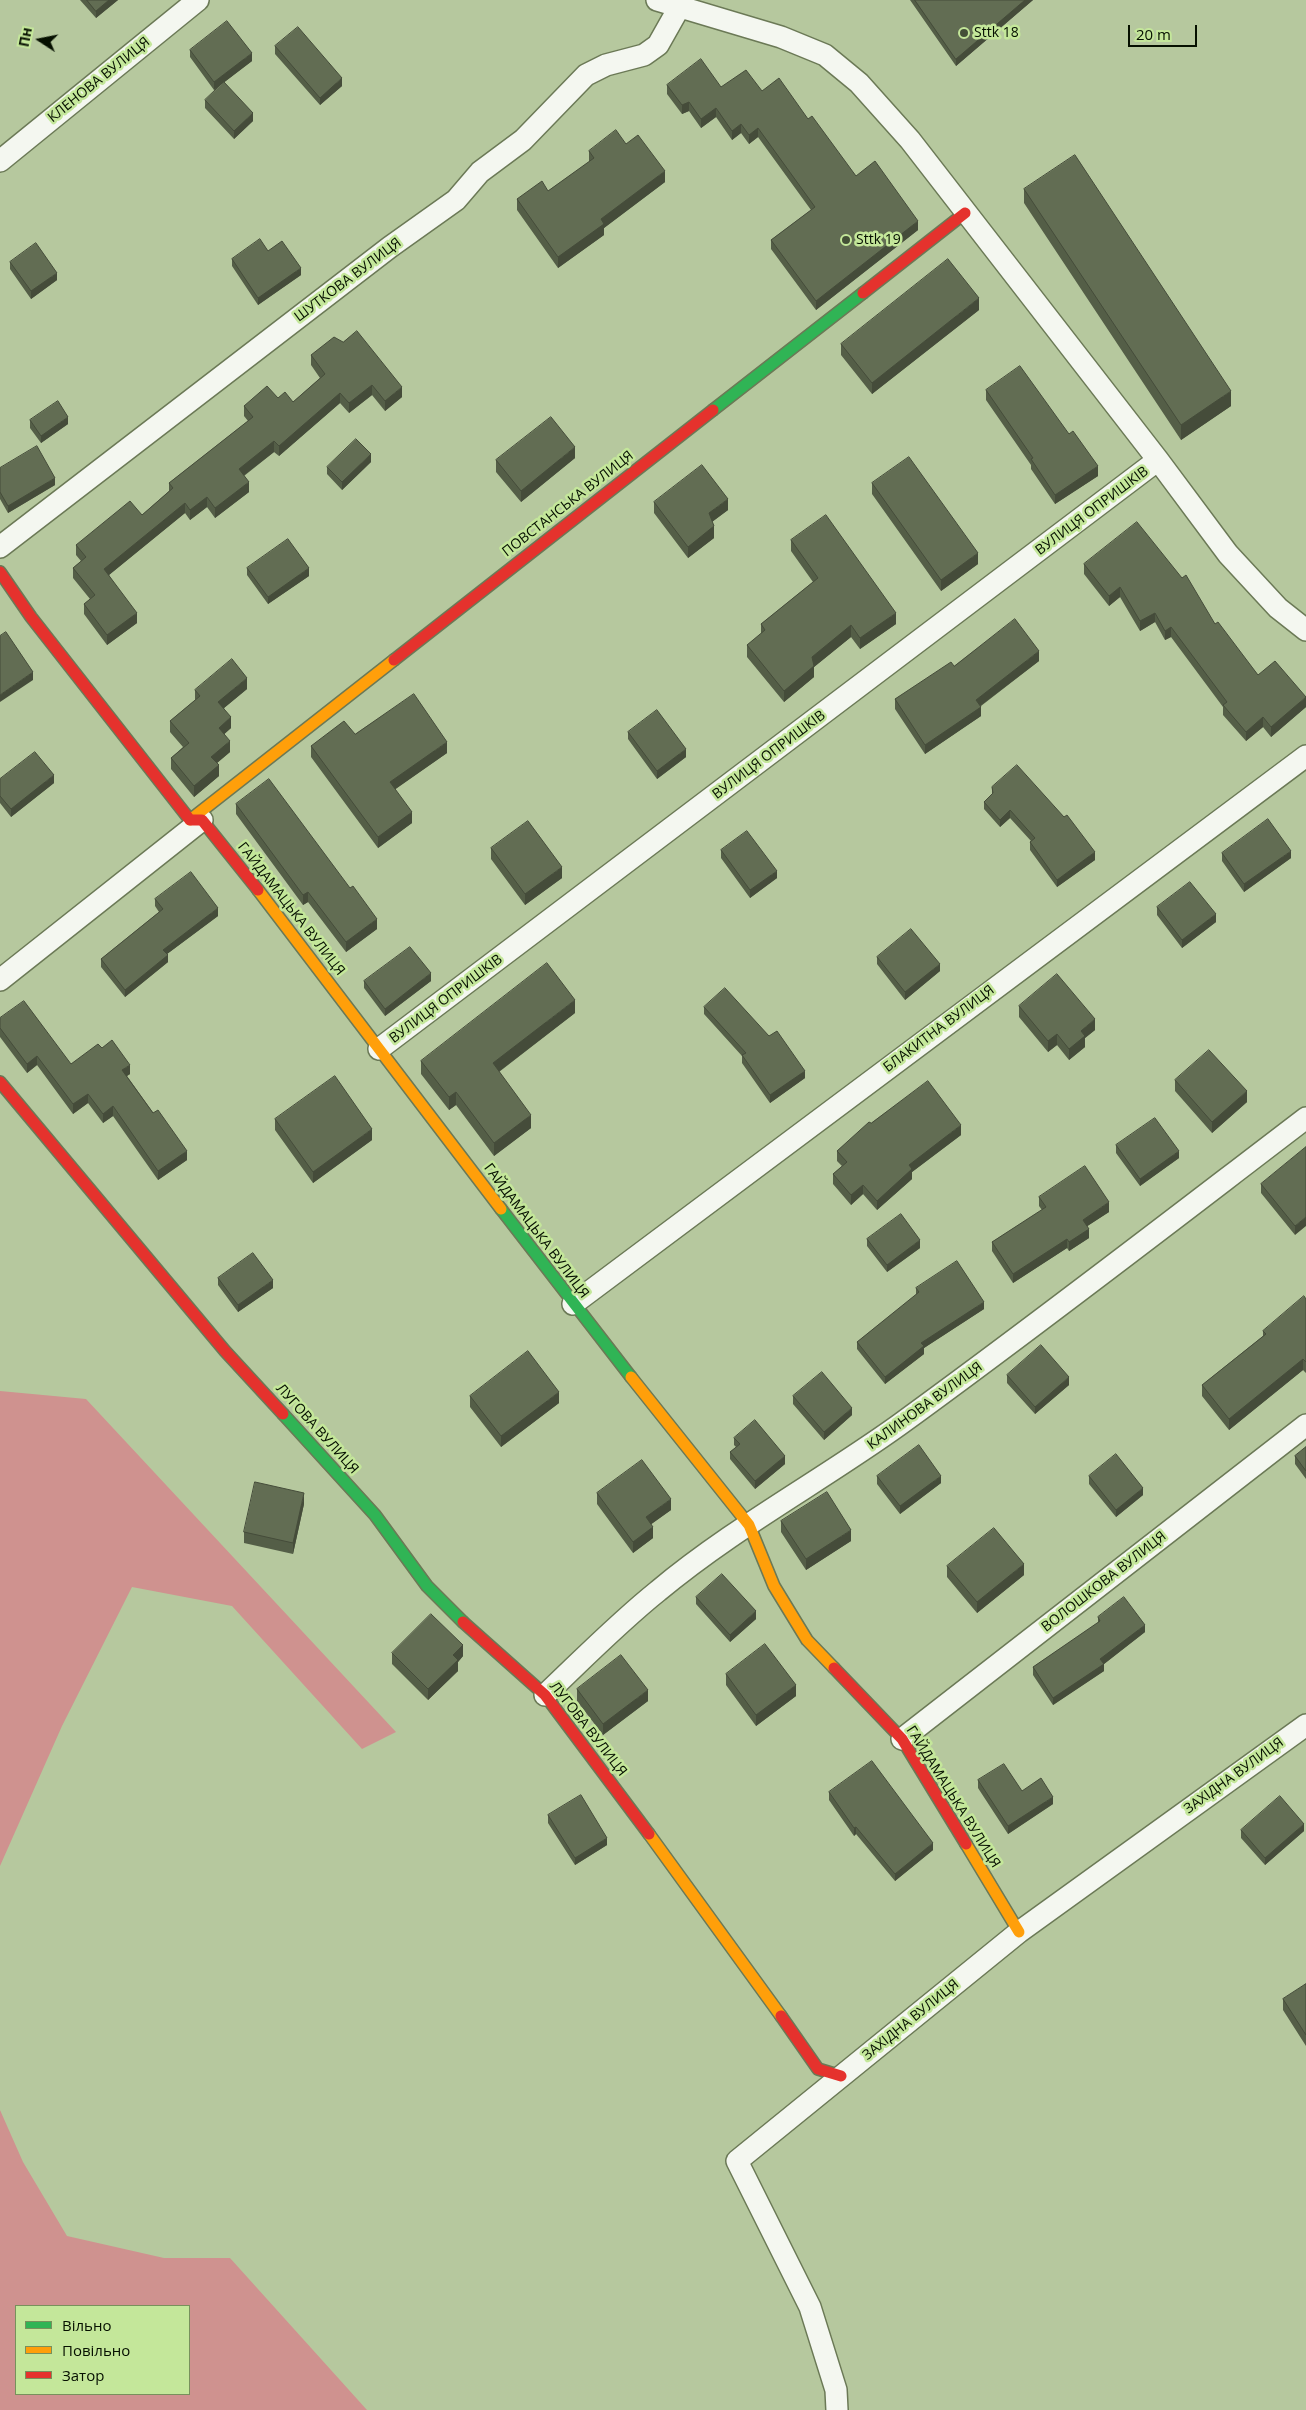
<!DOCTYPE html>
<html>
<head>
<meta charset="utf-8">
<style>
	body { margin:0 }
	#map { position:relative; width:1306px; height:2410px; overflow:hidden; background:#b6c89e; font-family:"Open Sans",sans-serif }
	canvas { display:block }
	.legend { position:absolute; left:15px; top:2305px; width:175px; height:90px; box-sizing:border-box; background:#c4e79a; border:1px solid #78915c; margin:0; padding:6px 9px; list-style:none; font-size:15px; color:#061000 }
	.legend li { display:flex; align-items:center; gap:10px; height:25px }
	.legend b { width:25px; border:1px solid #78915c }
	.north { position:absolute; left:15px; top:15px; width:50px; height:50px; -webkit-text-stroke:4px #c4e79a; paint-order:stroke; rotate:281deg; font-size:14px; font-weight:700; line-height:20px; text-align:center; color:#061000 }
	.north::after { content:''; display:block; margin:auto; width:18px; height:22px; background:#061000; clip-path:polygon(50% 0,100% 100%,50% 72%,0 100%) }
	.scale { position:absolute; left:1128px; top:25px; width:69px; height:22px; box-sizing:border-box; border:2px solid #061000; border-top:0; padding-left:6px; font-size:15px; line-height:18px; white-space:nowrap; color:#061000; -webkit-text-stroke:4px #c4e79a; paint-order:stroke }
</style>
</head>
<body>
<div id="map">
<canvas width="1306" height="2410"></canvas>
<ul class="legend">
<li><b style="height:6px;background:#30b455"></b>Вільно</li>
<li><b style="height:6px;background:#ff9f0a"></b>Повільно</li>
<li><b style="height:6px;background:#e5322d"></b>Затор</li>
</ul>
<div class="north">Пн</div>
<div class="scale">20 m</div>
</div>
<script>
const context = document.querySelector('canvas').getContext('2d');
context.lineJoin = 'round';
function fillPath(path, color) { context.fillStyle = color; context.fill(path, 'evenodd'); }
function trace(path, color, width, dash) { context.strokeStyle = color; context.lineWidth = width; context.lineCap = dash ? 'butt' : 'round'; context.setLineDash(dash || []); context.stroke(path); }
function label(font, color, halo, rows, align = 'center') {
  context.font = font + ' "Open Sans",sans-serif'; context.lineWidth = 5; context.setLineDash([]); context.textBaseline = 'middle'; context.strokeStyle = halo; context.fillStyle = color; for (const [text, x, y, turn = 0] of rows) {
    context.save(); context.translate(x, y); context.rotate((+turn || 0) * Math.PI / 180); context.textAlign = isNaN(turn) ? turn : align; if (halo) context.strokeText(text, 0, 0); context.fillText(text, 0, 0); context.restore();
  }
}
fillPath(new Path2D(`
	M0 1391 86 1399 396 1732 362 1749 232 1606 132 1587 62 1726 0 1866Z
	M0 2110 23 2162 67 2236 164 2258H230L367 2410H0ZM189 2306V2394H16V2306Z`), '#cf928f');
const street = new Path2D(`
	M657 0 781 37 825 55 859 83 910 140 1158 460 1228 554 1278 608 1306 630
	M0 161 198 0
	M0 547 390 247 456 200 480 172 523 140 586 75 606 65 644 55 658 45 680 6
	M0 980 202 820
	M379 1049 1158 460
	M573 1304 1306 756
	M545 1695C582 1660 618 1623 658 1591 732 1529 821 1481 899 1425 1037 1325 1171 1221 1306 1118
	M902 1739 1306 1425
	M837 2410 836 2390 810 2307 737 2161 1019 1932 1306 1725`);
const fast = new Path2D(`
	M713 410 863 293
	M501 1209 631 1377
	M283 1414 375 1515 427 1586 463 1622`);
const slow = new Path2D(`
	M190 820 394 660
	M258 890 501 1209
	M631 1377 749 1525 774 1586 807 1640 834 1668
	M649 1834 781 2016
	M966 1844 1019 1932`);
const jam = new Path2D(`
	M863 293 965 213
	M0 572 31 617 190 820H202L258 890
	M394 660 713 410
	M0 1082 225 1351 283 1414
	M463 1622 545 1695 649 1834
	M834 1668 902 1739 966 1844
	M781 2016 818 2069 841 2076`);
trace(street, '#6b7956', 24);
trace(fast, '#6b7956', 14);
trace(slow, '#6b7956', 14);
trace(jam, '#6b7956', 14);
trace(street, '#f4f7f0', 21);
trace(fast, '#30b455', 11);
trace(slow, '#ff9f0a', 11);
trace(jam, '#e5322d', 11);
fillPath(new Path2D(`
	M80 0H118L96 18Z
	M910 0H1033L956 66Z
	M275 46 342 86 320 105 275 54Z
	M190 50 252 61 214 90 190 57Z
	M667 85 721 87 762 91 808 119 856 176 918 230 816 310 771 249V240L811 210 758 137 749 144 741 133 732 140 716 117 701 128 689 111 682 114 667 94Z
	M205 100 253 121 234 139 205 108Z
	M626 144 665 182 604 228V235L558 268 517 210V199L548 191 589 162V151Z
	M1024 189 1231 406 1181 440 1024 203Z
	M268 251 301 275 258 305 232 266V259Z
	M10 262 57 280 31 299 10 269Z
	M979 310 872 394 841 355V344Z
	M311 355 402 397 385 411 372 395 349 413 340 403 279 456 274 452 244 476 249 492 215 518 207 507 190 520 185 513 109 575 137 623 107 645 84 614V604L90 599 73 578V568L81 561 76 555V545L142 515 169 491V483L248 421 244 416V406L278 398 293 402 320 378 311 365Z
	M986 390 1069 434 1098 476 1055 504 1031 469V465L986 400Z
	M30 420 68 424 41 443 30 428Z
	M575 458 521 502 496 472V460Z
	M371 462 342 490 327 474V467Z
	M0 468 55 485 8 513 0 499Z
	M872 483 978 564 941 591 872 494Z
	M654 502 728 510 712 522 714 538 688 558 654 513Z
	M791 540 896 624 860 649 851 637 814 667V677L784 702 747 657V645L761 634V624L813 582 791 551Z
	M1084 564 1215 624 1258 675 1306 707 1271 737 1263 727 1246 741 1223 715V707L1171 637 1165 640 1155 622 1140 631 1120 597 1109 606 1084 574Z
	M247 568 309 576 268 604 247 575Z
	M1039 661 981 706V716L925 754 895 709V699L954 666Z
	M247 689 224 708 231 728 224 734 230 752 217 763 219 776 194 797 171 769V758L183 747 170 732V721L195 700V690Z
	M628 732 686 757 657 779 628 739Z
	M355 734 447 753 395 789 412 823 378 848 311 757V746Z
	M0 779 54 783 11 817 0 803Z
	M992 787 1095 860 1057 887 1030 850V842L1031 841 1010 818 1000 827 984 809V802L992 794Z
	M236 804 377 929 346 952 308 902 303 905 236 814Z
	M491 848 562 878 525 905 491 859Z
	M721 850 777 878 750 898 721 858Z
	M1222 853 1291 858 1244 892 1222 861Z
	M155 899 218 916 167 954 168 962 125 997 101 967V959L159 912 155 906Z
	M1157 907 1216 922 1182 948 1157 915Z
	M877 957 940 971 905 1000 877 964Z
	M364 981H431L385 1016 364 988Z
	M1019 1006 1095 1030 1085 1038V1047L1069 1060 1057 1045 1048 1052 1019 1017Z
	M704 1007 769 1036 805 1078 770 1103 742 1063V1056L704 1014Z
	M575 1013 499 1072 531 1128 494 1156 456 1105 449 1110 421 1074V1061Z
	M0 1018 71 1064 102 1048 130 1074 127 1076 187 1160 158 1180 113 1116 103 1123 88 1103 73 1114 37 1065 27 1073 0 1037Z
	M1175 1080 1247 1102 1212 1133 1175 1091Z
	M275 1119 372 1140 313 1183 275 1130Z
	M871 1123 961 1135 912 1172V1179L877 1210 863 1194 851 1205 833 1184V1174L842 1166 837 1161V1151Z
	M1116 1145 1179 1158 1140 1186 1116 1153Z
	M1306 1147 1295 1235 1261 1193V1184Z
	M1039 1197 1109 1212 1087 1226 1089 1238 1069 1251 1067 1248 1013 1283 992 1251V1242L1042 1210 1039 1206Z
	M867 1239 920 1248 887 1272 867 1246Z
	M218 1278 273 1288 238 1312 218 1285Z
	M916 1288 984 1309 924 1348V1354L885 1384 857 1349V1342L916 1295Z
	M1306 1299V1373L1303 1370 1229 1430 1202 1396V1385L1263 1336V1331Z
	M1007 1375 1069 1385 1035 1414 1007 1383Z
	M470 1396 559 1403 501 1447 470 1407Z
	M793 1396 852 1415 824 1440 793 1404Z
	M734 1438 785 1464 755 1489 730 1459V1452L736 1447 734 1445Z
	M1306 1447V1479L1295 1464V1456Z
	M877 1476 941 1483 900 1514 877 1484Z
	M1089 1476 1143 1495 1116 1517 1089 1484Z
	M597 1493 671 1510 651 1524 653 1538 633 1553 597 1504Z
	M304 1504 293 1554 244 1543V1532Z
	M781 1521 851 1541 806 1570 781 1532Z
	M947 1566 1024 1575 977 1613 947 1577Z
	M696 1597 756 1619 730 1642 696 1604Z
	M1098 1617 1145 1632 1104 1664V1671L1053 1705 1033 1675V1667L1098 1623Z
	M392 1653 463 1656 458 1662V1671L428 1700 392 1664Z
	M726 1674 796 1696 756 1726 726 1685Z
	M577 1689 648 1701 603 1735 577 1701Z
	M978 1780 1053 1804 1008 1834 978 1788Z
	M829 1792 933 1850 895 1881 856 1834 854 1836 829 1800Z
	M548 1815 607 1845 575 1865 548 1823Z
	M1241 1830 1304 1831 1265 1865 1241 1838Z
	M1306 1984V2046L1283 2010V1999Z`), '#545e47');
fillPath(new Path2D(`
	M109 0H118L96 18V11Z
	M1025 0H1033L956 66V59Z
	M252 53V61L214 90V82Z
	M342 78V86L320 105V98Z
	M689 102V111L682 114V105Z
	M716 108V117L701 128V119Z
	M253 113V121L234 139V131Z
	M741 124V133L732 140V131Z
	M758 128V137L749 144V135Z
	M665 171V182L604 228V235L558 268V257L601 219Z
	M918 221V230L816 310V301Z
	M301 268V275L258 305V298Z
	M57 273V280L31 299V291Z
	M979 298V310L872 394V383Z
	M372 385V395L349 413V403Z
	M402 387V397L385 411V401Z
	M1231 391V406L1181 440V425Z
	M340 393V403L279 456V446Z
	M68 417V424L41 443V436Z
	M274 441V452L239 479V469Z
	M575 447V458L521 502V491Z
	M371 454V462L342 490V482Z
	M1098 466V476L1055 504V495Z
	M55 478V485L8 513V506Z
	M249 482V492L215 518V508Z
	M207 497V507L190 520V510Z
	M728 499V510L709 524V513Z
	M185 503V513L104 579V569Z
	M714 526V538L688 558V547Z
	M978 553V564L941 591V580Z
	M309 568V576L268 604V597Z
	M1120 587V597L1109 606V596Z
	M137 613V623L107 645V635Z
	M896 613V624L860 649V638Z
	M1155 613V622L1140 631V621Z
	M851 625V637L814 667V677L784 702V691L812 657Z
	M1171 627V637L1165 640V631Z
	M1039 651V661L976 709V700Z
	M33 672V680L0 702V695Z
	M247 678V689L218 713V702Z
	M1306 697V707L1271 737V727Z
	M981 707V716L925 754V745Z
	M231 717V728L219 739V728Z
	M1263 717V727L1246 741V732Z
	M230 741V752L211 768V757Z
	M447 742V753L390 793V782Z
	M686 749V757L657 779V771Z
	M219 765V776L194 797V786Z
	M54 775V783L11 817V809Z
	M1010 810V818L1000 827V820Z
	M412 812V823L378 848V837Z
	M1291 851V858L1244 892V884Z
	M1095 852V860L1057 887V880Z
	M562 867V878L525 905V894Z
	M777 871V878L750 898V890Z
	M308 892V902L303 905V895Z
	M218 908V916L163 957V950Z
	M1216 914V922L1182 948V940Z
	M377 919V929L346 952V942Z
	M168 955V962L125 997V990Z
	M940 964V971L905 1000V992Z
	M431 973V981L385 1016V1009Z
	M575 1000V1013L493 1076V1063Z
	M1095 1019V1030L1085 1038V1047L1069 1060V1049L1081 1031Z
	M1057 1034V1045L1048 1052V1041Z
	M37 1056V1065L27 1073V1064Z
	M130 1065V1074L122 1079V1070Z
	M805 1071V1078L770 1103V1095Z
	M1247 1091V1102L1212 1133V1122Z
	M456 1092V1105L449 1110V1097Z
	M88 1094V1103L73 1114V1104Z
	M113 1106V1116L103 1123V1114Z
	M531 1115V1128L494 1156V1143Z
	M961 1125V1135L912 1172V1179L877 1210V1201L909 1165Z
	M372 1129V1140L313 1183V1172Z
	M187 1151V1160L158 1180V1171Z
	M1179 1151V1158L1140 1186V1179Z
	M863 1185V1194L851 1205V1195Z
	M1109 1202V1212L1083 1229V1220Z
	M1306 1217V1226L1295 1235V1226Z
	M1089 1229V1238L1069 1251V1242Z
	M1067 1239V1248L1013 1283V1274Z
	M920 1240V1248L887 1272V1265Z
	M273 1280V1288L238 1312V1305Z
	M984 1302V1309L924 1348V1354L885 1384V1377L921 1343Z
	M1303 1359V1370L1229 1430V1419Z
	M1069 1377V1385L1035 1414V1407Z
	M559 1392V1403L501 1447V1436Z
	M852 1408V1415L824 1440V1432Z
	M785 1456V1464L755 1489V1481Z
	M941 1476V1483L900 1514V1506Z
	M1143 1488V1495L1116 1517V1510Z
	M304 1493V1504L293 1554V1543Z
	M671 1499V1510L646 1528V1517Z
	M653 1527V1538L633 1553V1542Z
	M851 1530V1541L806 1570V1559Z
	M1024 1564V1575L977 1613V1602Z
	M756 1611V1619L730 1642V1635Z
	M1145 1625V1632L1104 1664V1671L1053 1705V1698L1100 1659Z
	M463 1645V1656L458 1662V1671L428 1700V1689L453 1655Z
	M796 1685V1696L756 1726V1715Z
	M648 1690V1701L603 1735V1724Z
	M1053 1797V1804L1008 1834V1826Z
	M1304 1824V1831L1265 1865V1858Z
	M856 1827V1834L854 1836V1828Z
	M607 1838V1845L575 1865V1858Z
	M933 1843V1850L895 1881V1874Z`), '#454c3a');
const building = new Path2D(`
	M87 0H109L96 11Z
	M915 0H1025L956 59Z
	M227 21 252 53 214 82 190 50Z
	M298 27 342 78 320 98 275 46Z
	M701 59 721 87 746 70 762 91 779 78 808 119 812 116 856 176 875 161 918 221 816 301 771 240 815 207 758 128 749 135 741 124 732 131 716 108 701 119 689 102 682 105 667 85Z
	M224 82 253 113 234 131 205 100Z
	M616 130 626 144 638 135 665 171 601 219 604 224 558 257 517 199 542 181 548 191 594 158 589 151Z
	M1075 155 1231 391 1181 425 1024 189Z
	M260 239 268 251 282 241 301 268 258 298 232 259Z
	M36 243 57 273 31 291 10 262Z
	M948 259 979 298 872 383 841 344Z
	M357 331 402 387 385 401 372 385 349 403 340 393 279 446 274 441 239 469 249 482 215 508 207 497 190 510 185 503 104 569 137 613 107 635 84 604 95 595 73 568 86 557 76 545 130 501 142 515 173 488 169 483 253 417 244 406 267 386 278 398 285 392 293 402 325 374 311 355 334 337 343 342Z
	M1020 366 1069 434 1073 431 1098 466 1055 495 1031 459 1033 458 986 390Z
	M58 401 68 417 41 436 30 420Z
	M551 417 575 447 521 491 496 460Z
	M356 439 371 454 342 482 327 467Z
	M37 446 55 478 8 506 0 492V468Z
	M909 457 978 553 941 580 872 483Z
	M702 465 728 499 709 513 714 526 688 547 654 502Z
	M826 515 896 613 860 638 851 625 812 657 814 666 784 691 747 645 765 630 761 624 818 578 791 540Z
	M1137 522 1182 578 1186 575 1215 624 1218 622 1258 675 1275 661 1306 697 1271 727 1263 717 1246 732 1223 705 1227 702 1171 627 1165 631 1155 613 1140 621 1120 587 1109 596 1084 564Z
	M288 539 309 568 268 597 247 568Z
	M1015 619 1039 651 976 700 981 707 925 745 895 699 951 662 954 666Z
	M6 632 33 672 0 695V636Z
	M232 659 247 678 218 702 231 717 219 728 230 741 211 757 219 765 194 786 171 758 189 743 170 721 200 696 195 690Z
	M414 694 447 742 390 782 412 812 378 837 311 746 344 721 355 734Z
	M657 710 686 749 657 771 628 732Z
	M35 752 54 775 11 809 0 796V779Z
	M1017 765 1064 817 1067 815 1095 852 1057 880 1030 842 1035 838 1010 810 1000 820 984 802 993 793 992 787Z
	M269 779 350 888 353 886 377 919 346 942 308 892 303 895 236 804Z
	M1268 819 1291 851 1244 884 1222 853Z
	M528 821 562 867 525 894 491 848Z
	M747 831 777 871 750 890 721 850Z
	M191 872 218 908 163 950 168 955 125 990 101 959 163 909 155 899Z
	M1190 882 1216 914 1182 940 1157 907Z
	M911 929 940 964 905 992 877 957Z
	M410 947 431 973 385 1009 364 981Z
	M547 963 575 1000 493 1063 531 1115 494 1143 456 1092 449 1097 421 1061Z
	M1057 974 1095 1019 1081 1031 1085 1036 1069 1049 1057 1034 1048 1041 1019 1006Z
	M725 988 769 1036 777 1031 805 1071 770 1095 742 1055 746 1053 704 1007Z
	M24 1001 71 1064 98 1044 102 1048 112 1040 130 1065 122 1070 153 1113 158 1110 187 1151 158 1171 113 1106 103 1114 88 1094 73 1104 37 1056 27 1064 0 1028V1018Z
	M1209 1050 1247 1091 1212 1122 1175 1080Z
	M335 1076 372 1129 313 1172 275 1119Z
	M928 1081 961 1125 909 1165 912 1169 877 1201 863 1185 851 1195 833 1174 847 1162 837 1151 869 1122 871 1123Z
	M1155 1118 1179 1151 1140 1179 1116 1145Z
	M1306 1147V1217L1295 1226 1261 1184Z
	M1085 1166 1109 1202 1083 1220 1089 1229 1069 1242 1067 1239 1013 1274 992 1242 1046 1207 1039 1197Z
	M901 1214 920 1240 887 1265 867 1239Z
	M253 1253 273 1280 238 1305 218 1278Z
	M957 1261 984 1302 921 1343 924 1346 885 1377 857 1342 919 1292 916 1288Z
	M1304 1296 1306 1299V1362L1303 1359 1229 1419 1202 1385 1266 1334 1263 1331Z
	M1041 1345 1069 1377 1035 1407 1007 1375Z
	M528 1351 559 1392 501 1436 470 1396Z
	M822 1372 852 1408 824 1432 793 1396Z
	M755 1420 785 1456 755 1481 730 1452 740 1444 734 1438Z
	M919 1445 941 1476 900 1506 877 1476Z
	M1306 1447V1471L1295 1456Z
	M1116 1454 1143 1488 1116 1510 1089 1476Z
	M642 1460 671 1499 646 1517 653 1527 633 1542 597 1493Z
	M255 1482 304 1493 293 1543 244 1532Z
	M827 1492 851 1530 806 1559 781 1521Z
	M994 1528 1024 1564 977 1602 947 1566Z
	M722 1574 756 1611 730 1635 696 1597Z
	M1124 1597 1145 1625 1100 1659 1104 1664 1053 1698 1033 1667 1100 1621 1098 1617Z
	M431 1614 463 1645 453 1655 458 1660 428 1689 392 1653Z
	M765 1644 796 1685 756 1715 726 1674Z
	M621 1655 648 1690 603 1724 577 1689Z
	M872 1761 933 1843 895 1874 856 1827 854 1828 829 1792Z
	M1004 1764 1022 1791 1041 1778 1053 1797 1008 1826 978 1780Z
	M581 1795 607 1838 575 1858 548 1815Z
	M1280 1796 1304 1824 1265 1858 1241 1830Z
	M1306 1984V2035L1283 1999Z`);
fillPath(building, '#626d53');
trace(building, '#454c3a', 1);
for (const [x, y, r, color] of [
	[964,33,5,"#445037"],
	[846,240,5,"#445037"]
]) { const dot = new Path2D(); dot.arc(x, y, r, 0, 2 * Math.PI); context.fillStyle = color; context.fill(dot); trace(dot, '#c4e79a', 2); }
label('14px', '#061000', '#c4e79a', [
	["Sttk 18",974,33],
	["Sttk 19",856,240]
], 'left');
label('14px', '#061000', '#c4e79a', [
	["КЛЕНОВА ВУЛИЦЯ",99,80,-39],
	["ШУТКОВА ВУЛИЦЯ",348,280,-37],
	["ПОВСТАНСЬКА ВУЛИЦЯ",568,504,-38],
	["ВУЛИЦЯ ОПРИШКІВ",1092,511,-37],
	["ВУЛИЦЯ ОПРИШКІВ",769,755,-37],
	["ГАЙДАМАЦЬКА ВУЛИЦЯ",291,909,52],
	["ВУЛИЦЯ ОПРИШКІВ",446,999,-37],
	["БЛАКИТНА ВУЛИЦЯ",939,1029,-37],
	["ГАЙДАМАЦЬКА ВУЛИЦЯ",536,1231,53],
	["КАЛИНОВА ВУЛИЦЯ",925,1406,-36],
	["ЛУГОВА ВУЛИЦЯ",317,1429,48],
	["ВОЛОШКОВА ВУЛИЦЯ",1104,1582,-38],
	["ЛУГОВА ВУЛИЦЯ",588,1729,52],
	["ЗАХІДНА ВУЛИЦЯ",1234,1776,-36],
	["ГАЙДАМАЦЬКА ВУЛИЦЯ",953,1797,58],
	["ЗАХІДНА ВУЛИЦЯ",911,2020,-39]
]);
</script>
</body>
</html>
